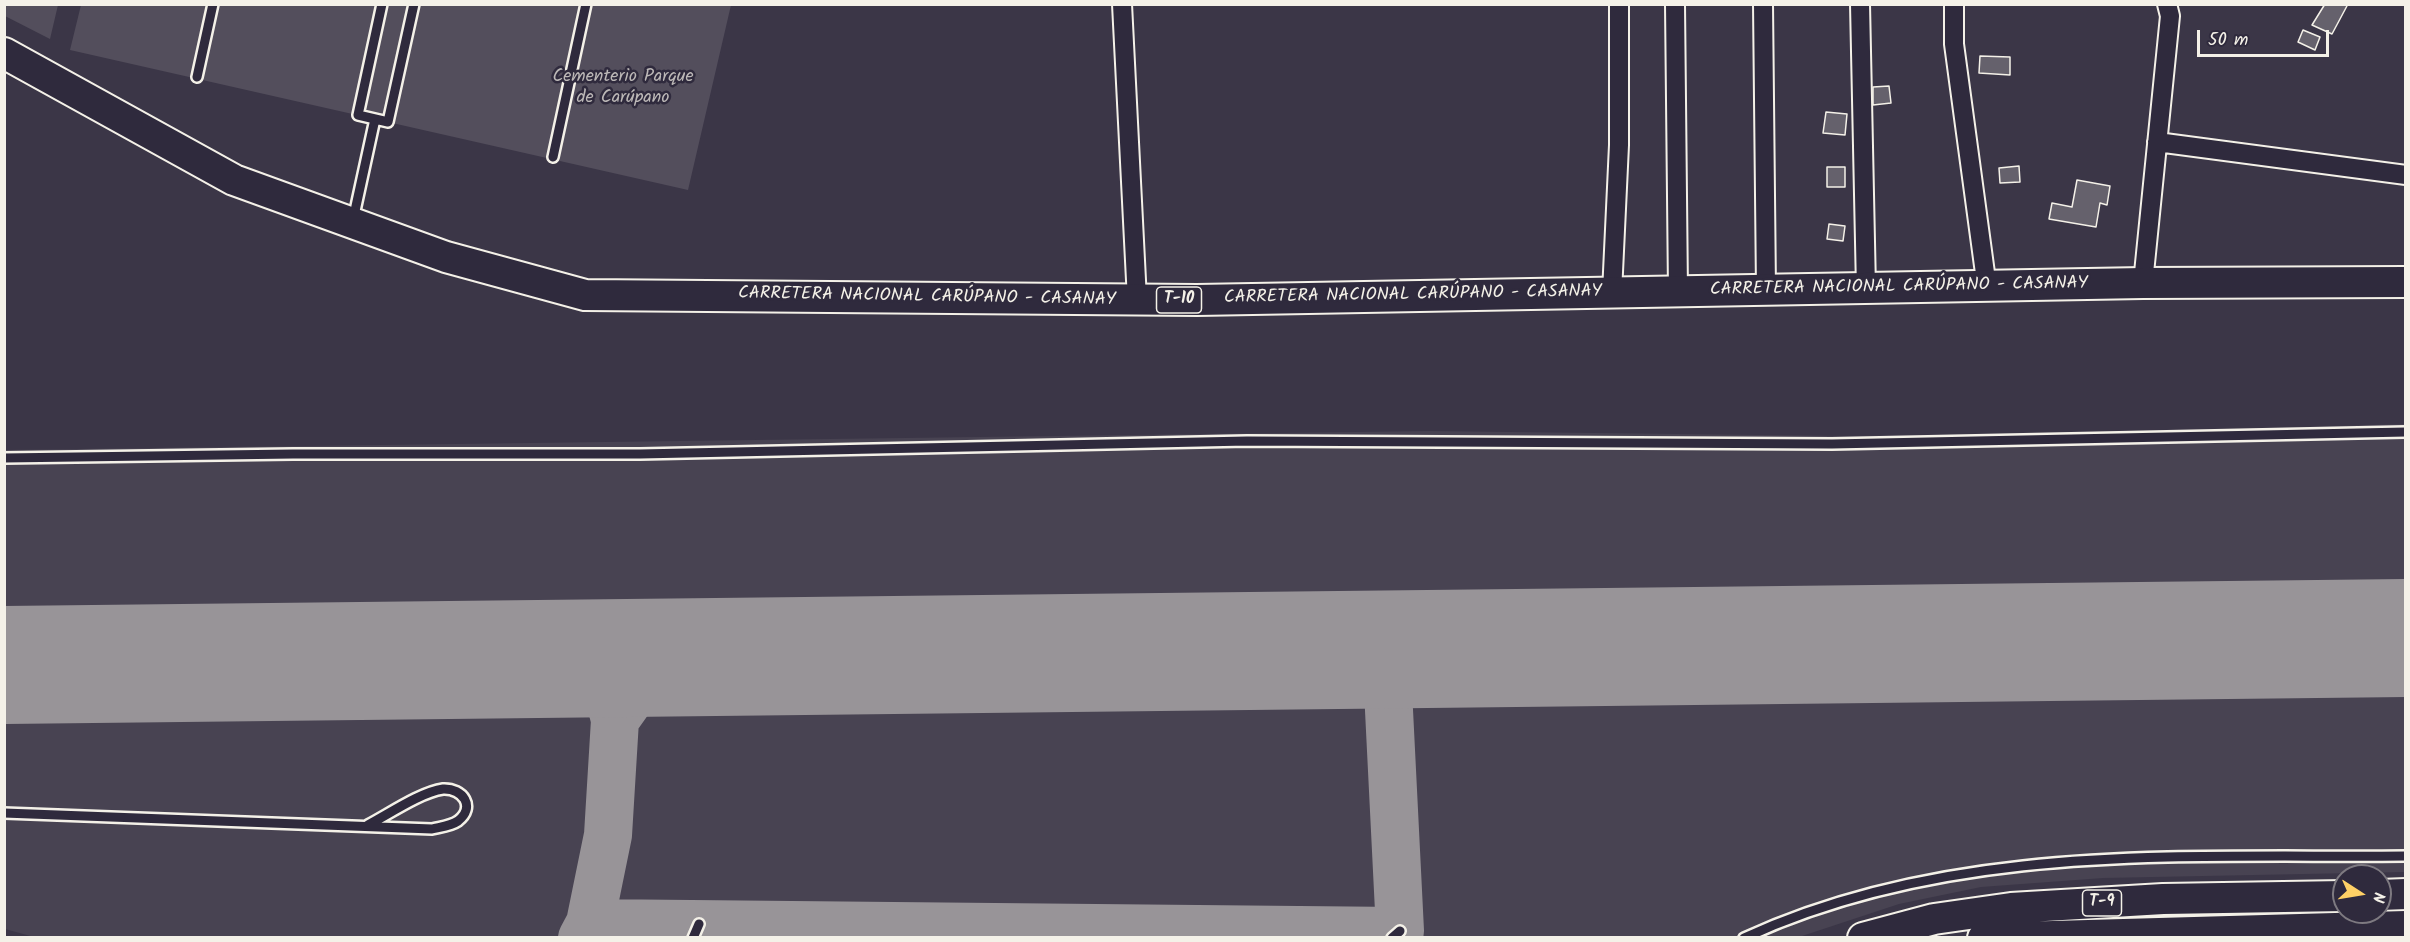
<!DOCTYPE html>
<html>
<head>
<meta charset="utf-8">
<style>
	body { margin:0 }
	#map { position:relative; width:2410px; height:942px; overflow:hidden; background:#3b3647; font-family:Kalam,sans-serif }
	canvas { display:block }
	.frame { position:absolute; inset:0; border:6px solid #f4f1e8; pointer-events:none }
	.north { position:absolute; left:2332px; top:864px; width:60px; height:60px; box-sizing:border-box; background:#2f2a3d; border:2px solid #7e7a81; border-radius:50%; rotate:102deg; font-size:16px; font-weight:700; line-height:24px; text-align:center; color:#f4f1e8 }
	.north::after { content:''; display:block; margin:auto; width:21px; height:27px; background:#ffd166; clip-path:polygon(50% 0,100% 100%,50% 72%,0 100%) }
	.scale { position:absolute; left:2197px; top:30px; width:132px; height:27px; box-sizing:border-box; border:3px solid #f4f1e8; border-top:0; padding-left:8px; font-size:18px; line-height:21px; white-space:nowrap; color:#f4f1e8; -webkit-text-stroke:4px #2f2a3d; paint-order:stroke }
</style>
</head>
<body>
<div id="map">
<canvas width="2410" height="942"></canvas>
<div class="frame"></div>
<div class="north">N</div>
<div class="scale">50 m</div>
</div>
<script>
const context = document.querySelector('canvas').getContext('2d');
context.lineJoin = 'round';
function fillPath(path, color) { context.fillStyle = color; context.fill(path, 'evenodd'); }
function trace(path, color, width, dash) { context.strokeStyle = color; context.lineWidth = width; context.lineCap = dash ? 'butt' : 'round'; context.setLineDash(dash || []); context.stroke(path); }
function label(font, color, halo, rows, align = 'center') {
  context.font = font + ' Kalam,sans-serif'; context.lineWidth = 5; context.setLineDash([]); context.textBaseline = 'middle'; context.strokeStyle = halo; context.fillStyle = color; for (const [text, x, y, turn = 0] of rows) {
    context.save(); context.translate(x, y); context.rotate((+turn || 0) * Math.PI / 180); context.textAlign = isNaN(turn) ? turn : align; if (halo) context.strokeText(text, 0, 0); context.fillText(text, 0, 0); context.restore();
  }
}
fillPath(new Path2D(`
	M2405 424V872L2103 878 1981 887 1899 904 1796 938 34 937 5 929 4 450 1429 431 1845 436 2078 434Z`), '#484352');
fillPath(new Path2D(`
	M4 5H58L50 39 5 16Z
	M81 5H731L688 190 70 50Z`), '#534e5c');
trace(new Path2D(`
	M567 659C594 678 608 687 615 720L647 675 671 657
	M590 923 1400 931 1386 650
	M582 938 590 923 608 835 615 720`), '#989498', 48);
trace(new Path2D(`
	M4 665 2406 638`), '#989498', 118);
const building = new Path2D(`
	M2325 4H2348L2332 34 2312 25Z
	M2303 30 2320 37 2315 50 2298 42Z
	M1980 56 2010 57V75L1979 73Z
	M1889 86 1891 103 1873 105V87Z
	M1826 112 1847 114 1845 135 1823 133Z
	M2019 166 2020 182 2000 183 1999 168Z
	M1827 167H1845V187H1827Z
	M2077 180 2110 186 2107 205 2100 203 2096 227 2049 219 2052 203 2072 207Z
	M1829 224 1845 226 1843 241 1827 239Z`);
fillPath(building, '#65616c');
trace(building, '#f4f1e8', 1.5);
const service = new Path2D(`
	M382 4 358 115 388 122 414 4
	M197 77 213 4
	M553 157 586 4
	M353 220 375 119
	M4 458 293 454H640L1247 441 1832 444 2406 432
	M4 813 432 829C440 827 451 826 458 821 476 807 463 788 443 789 421 792 389 814 368 825
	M693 938 699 924
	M1392 938 1400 931
	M1744 938C1952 842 2183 858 2406 856`);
const minor = new Path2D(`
	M1122 4 1137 300
	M1675 4 1678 292
	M1763 4 1766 290
	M1860 4 1866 289
	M1954 4V44L1987 288
	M2157 142 2406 175
	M2143 283 2170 16 2167 4
	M1612 293 1619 145V4`);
const trunk = new Path2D(`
	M4 53 234 180 446 257 585 295 1197 300 2143 283 2406 282
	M2380 895 2406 894
	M1863 938 1934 919 2011 908 2163 899 2344 896
	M1983 938 2406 926`);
trace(service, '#f4f1e8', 14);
trace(minor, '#f4f1e8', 22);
trace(trunk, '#f4f1e8', 34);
trace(service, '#2f2a3d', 9);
trace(minor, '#2f2a3d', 18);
trace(trunk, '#2f2a3d', 30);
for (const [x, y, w] of [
	[1179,300,45],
	[2102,903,39]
]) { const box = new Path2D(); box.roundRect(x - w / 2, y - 13, w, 26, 4.5); context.fillStyle = '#2f2a3d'; context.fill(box); trace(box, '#f4f1e8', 1.5); }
label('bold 16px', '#f4f1e8', null, [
	["T-10",1179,300],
	["T-9",2102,903]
]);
label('18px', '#bcb8b7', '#2f2a3d', [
	["Cementerio Parque",623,78],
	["de Carúpano",623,99]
]);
label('18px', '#f4f1e8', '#2f2a3d', [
	["CARRETERA NACIONAL CARÚPANO - CASANAY",1899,288,-1],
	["CARRETERA NACIONAL CARÚPANO - CASANAY",1413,296,-1],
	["CARRETERA NACIONAL CARÚPANO - CASANAY",927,298,1]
]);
</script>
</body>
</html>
